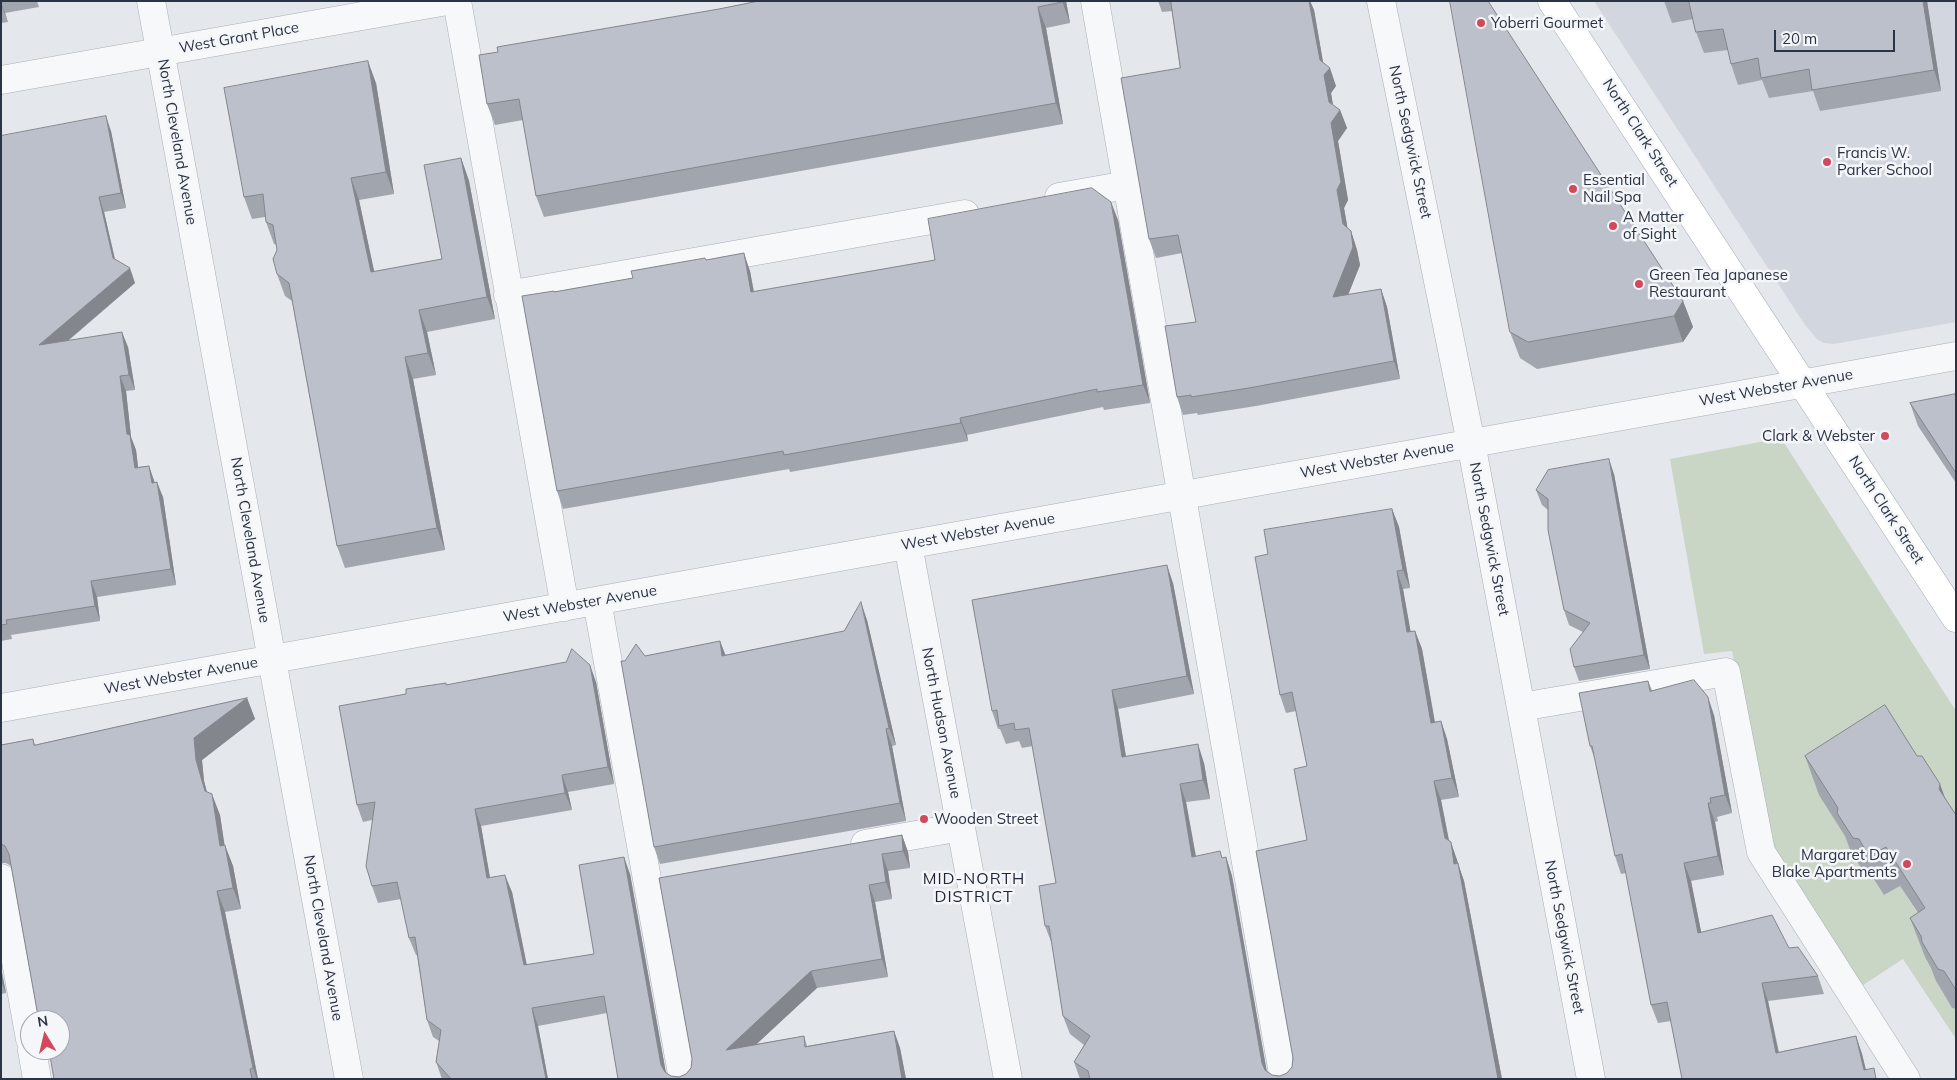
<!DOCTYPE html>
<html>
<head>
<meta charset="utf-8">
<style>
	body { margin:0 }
	#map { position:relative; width:1957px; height:1080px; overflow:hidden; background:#e4e7ec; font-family:Mulish,sans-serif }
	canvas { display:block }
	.frame { position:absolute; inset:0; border:2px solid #2b3445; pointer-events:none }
	.north { position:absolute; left:20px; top:1010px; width:50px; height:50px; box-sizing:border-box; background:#f4f6f9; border:1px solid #a4a8b1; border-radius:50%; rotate:351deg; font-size:14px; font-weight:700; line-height:20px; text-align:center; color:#2b3445 }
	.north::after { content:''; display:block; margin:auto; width:18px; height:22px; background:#d1495b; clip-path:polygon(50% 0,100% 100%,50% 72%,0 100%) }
	.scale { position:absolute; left:1774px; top:30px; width:121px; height:22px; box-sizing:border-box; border:2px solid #2b3445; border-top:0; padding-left:6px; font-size:15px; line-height:18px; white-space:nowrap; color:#2b3445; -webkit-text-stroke:4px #f4f6f9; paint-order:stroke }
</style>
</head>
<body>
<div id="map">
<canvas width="1957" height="1080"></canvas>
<div class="frame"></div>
<div class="north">N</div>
<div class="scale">20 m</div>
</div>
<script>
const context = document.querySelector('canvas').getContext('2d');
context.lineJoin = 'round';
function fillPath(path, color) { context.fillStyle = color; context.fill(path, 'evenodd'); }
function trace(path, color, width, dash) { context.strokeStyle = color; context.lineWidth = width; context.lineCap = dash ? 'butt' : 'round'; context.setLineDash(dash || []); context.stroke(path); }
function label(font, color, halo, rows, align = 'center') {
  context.font = font + ' Mulish,sans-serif'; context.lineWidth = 5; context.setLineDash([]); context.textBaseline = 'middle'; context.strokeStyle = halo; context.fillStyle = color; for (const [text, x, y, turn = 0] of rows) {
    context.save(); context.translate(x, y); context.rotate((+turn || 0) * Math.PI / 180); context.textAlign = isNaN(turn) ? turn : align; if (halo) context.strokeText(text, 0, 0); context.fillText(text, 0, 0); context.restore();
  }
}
fillPath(new Path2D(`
	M1594 1H1956V322L1834 344 1824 343 1817 339 1805 325Z`), '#d2d6de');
fillPath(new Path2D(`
	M1781 438 1956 711V832L1873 878 1884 895 1900 886 1939 947 1936 981 1952 1008 1956 1009V1039L1903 959 1860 987 1769 846 1732 651 1704 654 1670 459Z`), '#c9d6c5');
const minor = new Path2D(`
	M151 1 349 1079
	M457 1 565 607
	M1095 1 1284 1079
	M1381 1 1471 443 1591 1079
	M1 80 447 1
	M1059 197 1127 185
	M508 295 965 214
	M908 545 1008 1079
	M597 601 683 1079
	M1521 707 1726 672 1761 852 1906 1079
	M1 708 1956 356
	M865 844 961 827
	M1 878 30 1039
	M32 1050 37 1079`);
const major = new Path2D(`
	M1552 1 1956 618`);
trace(minor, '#a9aeb7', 29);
trace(major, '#a3abb8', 29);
trace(minor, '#f7f8fa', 28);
trace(major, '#fff', 28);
fillPath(new Path2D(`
	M1 1H37L39 7 5 13 8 22 1 23Z
	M759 1H1066L1070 23 1046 28 1063 124 544 217 536 196 523 120 495 125 487 104 498 52Z
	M1158 1H1310L1314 10 1323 63 1336 86 1331 93 1333 105 1340 110 1347 128 1338 141 1348 200 1344 208 1347 225V228L1351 231 1357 250 1360 265 1348 295 1381 289 1387 307 1400 379 1256 406 1198 415 1197 413 1183 415 1177 397 1196 322 1182 253 1156 258 1149 239 1180 68 1172 11 1162 12Z
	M1664 1H1927L1941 91 1820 111 1813 91 1769 98 1762 80 1738 85 1731 64 1728 50 1704 53 1696 32 1693 19 1672 23Z
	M376 83 394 194 359 200 374 272 442 259 461 158 469 181 495 319 427 332 436 375 413 379 445 550 345 568 337 546 292 301 285 296 277 274V245L274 244 266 222 265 217 252 219 244 197Z
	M111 131 126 208 104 212 115 259 135 283 68 341 128 347 135 390 126 391 131 437 136 450 138 467 149 466 155 483 163 497 176 585 97 597 100 621 11 635 12 639 1 641V136Z
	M1118 220 1150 403 1104 410 1103 407 967 435 968 441 790 472 789 469 563 509 557 491 554 292 633 278 706 260 750 271 754 292 935 260Z
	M1683 301 1693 327 1683 342 1537 369 1520 358 1510 332Z
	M1956 394V483L1918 426 1910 403Z
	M1614 474 1650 669 1579 681 1574 667 1583 632 1569 625 1564 610 1548 510 1542 505 1536 490Z
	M1392 509 1399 527 1410 588 1403 589 1410 631H1415L1422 649 1435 722 1441 721 1447 739 1459 797 1441 800 1449 840 1457 860 1458 864 1464 881 1502 1079H1080L1074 1062 1084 1045 1070 1034 1063 1016 1052 944 1045 926 1056 883 1033 746 1022 748 1019 741 1006 744 1000 729H998L992 711 1173 583 1194 694 1118 709 1126 756 1204 763 1210 799 1186 802 1196 856 1223 858 1226 857 1232 876 1267 1072 1272 1075 1280 1076 1287 1073 1292 1067 1307 840V766L1296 711 1286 713 1280 695 1268 554Z
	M867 620 896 745 892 746 906 821 660 864 654 847 645 656 720 641 725 655 844 631Z
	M1648 681 1652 690 1714 715 1732 813 1717 817 1718 821 1715 822 1724 875 1691 881 1701 932 1789 948 1818 976 1824 994 1768 1001 1779 1052 1856 1036 1862 1054 1866 1070 1877 1079H1682L1671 1021 1658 1023 1651 1005 1626 873 1621 874 1615 856 1596 762 1590 746Z
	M596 682 614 784 568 792 572 810 481 826 490 878 512 892 527 965 594 954 630 874 666 1073 671 1076 679 1077 686 1074 691 1068 692 1059 659 878 902 835 908 852 910 868 888 871 892 899 875 902 888 977 817 988 756 1044 804 1036 807 1046 894 1031 900 1048 906 1079H618L607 1013 538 1026 548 1079H442L436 1062 439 1041 433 1037 427 1020 417 955H416L409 938 401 899 378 903 372 886V820L363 822 357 805 446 685Z
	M247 698 255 719 202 760 204 781 207 792 220 815 224 845 233 866 241 909 225 912 258 1079H54L60 1020H39L38 1016 11 866 6 863H1V745L33 739 35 745Z
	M1805 756H1917L1956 815V1009L1952 1008 1936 981 1931 968 1925 957 1910 918 1918 913 1900 886 1884 895 1873 878 1867 877 1851 852 1845 836 1819 795Z
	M1 968 6 993 1 994Z`), '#a1a5ae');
fillPath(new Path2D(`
	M1062 1H1066L1070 23Z
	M1308 1H1310L1314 10 1325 73 1330 68 1336 86 1331 93 1335 118 1340 110 1347 128 1338 141 1348 200 1344 208 1350 242 1343 224 1337 190 1331 123 1320 60Z
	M1923 1H1927L1941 91 1934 70Z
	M1 2 5 13 8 22 1 4Z
	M1038 7 1046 28 1063 124 1056 103Z
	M368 61 376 83 394 194 386 172Z
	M106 116 111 131 126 208 121 193Z
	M461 158 469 181 495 319 487 297Z
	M351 178 359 200 379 294 371 272Z
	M99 197 104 212 118 273 113 258Z
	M1111 202 1118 220 1150 403 1143 385Z
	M1351 231 1357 250 1360 265 1340 315 1333 297Z
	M744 253 750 271 757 310 751 292Z
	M130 268 135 283 45 360 39 345Z
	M1381 289 1387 307 1400 379 1394 361Z
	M1683 301 1693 327 1683 342 1674 316Z
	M419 310 427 332 436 375 428 353Z
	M122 332 128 347 135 390 129 375Z
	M405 357 413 379 445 550 437 528Z
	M120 376 126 391 131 437 136 450 140 483 135 468 127 434Z
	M960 418 967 435 968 441 961 423Z
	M1609 459 1614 474 1650 669 1644 655Z
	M149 466 154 481 157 498 152 483Z
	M157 482 163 497 176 585 171 569Z
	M1392 509 1399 527 1410 588 1403 570Z
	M1167 565 1173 583 1194 694 1187 676Z
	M1397 571 1403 589 1414 650 1407 632Z
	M91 581 97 597 100 621 95 606Z
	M861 602 867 620 896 745 889 728Z
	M1415 631 1422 649 1438 741 1431 723Z
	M720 641 727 659 722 656Z
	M590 665 596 682 614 784 608 767Z
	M1112 690 1118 709 1129 775 1122 757Z
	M1708 697 1714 715 1732 813 1725 795Z
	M247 698 255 719 202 760 204 781 212 812 205 791 196 760 194 738Z
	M1441 721 1447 739 1459 797 1452 778Z
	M886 729 892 746 906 821 900 803Z
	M1198 744 1204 763 1210 799 1203 780Z
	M562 775 568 792 572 810 565 793Z
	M1434 781 1441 800 1452 857 1445 838Z
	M1180 784 1186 802 1199 875 1192 857Z
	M1940 784 1954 823 1939 789Z
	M212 794 220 815 228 867 220 846Z
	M1708 803 1715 822 1724 875 1718 856Z
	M475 809 481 826 493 895 487 878Z
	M902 835 908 852 910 868 903 851Z
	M1451 842 1464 881 1502 1079H1498L1454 864Z
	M225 845 233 866 241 909 233 888Z
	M882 854 888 871 892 899 886 882Z
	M624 857 630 874 667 1079 661 1065Z
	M1226 857 1232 876 1268 1079 1262 1063Z
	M1684 863 1691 881 1705 951 1698 933Z
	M505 875 512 892 530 982 524 965Z
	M869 885 875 902 888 977 882 959Z
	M217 891 225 912 258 1079H257L253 1068Z
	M1 968 6 993 1 981Z
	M811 971 817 988 732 1067 726 1050Z
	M1762 983 1768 1001 1782 1071 1776 1053Z
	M532 1008 538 1026 548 1079H546Z
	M894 1031 900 1048 906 1079H902Z
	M1856 1036 1862 1054 1868 1079 1864 1070Z`), '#83868d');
const building = new Path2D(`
	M759 1H1062V2L1038 7 1056 103 536 196 519 99 487 104 479 55 498 52 497 47 719 9Z
	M1171 1H1309L1320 60 1330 68 1324 75 1329 102 1340 110 1331 123 1341 182 1337 190 1343 224 1351 231 1353 247 1333 297 1381 289 1394 361 1249 388 1191 397V395L1177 397 1165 326 1196 322 1178 235 1149 239 1121 78 1180 68Z
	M1450 1H1488L1683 301 1674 316 1528 342 1510 332Z
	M1689 1H1923L1934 70 1812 90 1809 69 1761 78 1758 58 1731 64 1723 29 1696 32Z
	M368 61 386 172 351 178 371 272 442 259 424 165 461 158 487 297 419 310 428 353 405 357 437 528 337 546 289 283 277 274 273 259 277 250 273 225 266 222 263 194 244 197 224 88Z
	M106 116 121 193 99 197 113 258 130 268 39 345 122 332 129 375 120 376 127 434 130 435 135 468 149 466 152 483 157 482 171 569 91 581 95 606 6 620 7 624 1 625V136Z
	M1092 188 1111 202 1143 385 1097 392V389L960 418 961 423 784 455 783 451 557 491 522 296 554 291V292L633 278 631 271 705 258 706 260 744 253 751 292 935 260 928 219Z
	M1956 394V473L1910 403Z
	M1609 459 1644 655 1574 667 1570 649 1590 623 1564 610 1548 530V499L1536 490 1548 470Z
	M1392 509 1403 570 1397 571 1407 632 1415 631 1431 723 1441 721 1452 778 1434 781 1445 838 1451 842 1454 864 1458 863 1498 1079H1090L1088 1071 1074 1062 1090 1036 1063 1016 1049 926H1045L1039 886 1056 883 1029 728 1015 730 1014 723 999 726 997 710 992 711 972 600 1167 565 1187 676 1112 690 1122 757 1198 744 1203 780 1180 784 1192 857 1220 851 1222 858 1226 857 1262 1063 1265 1070 1272 1075 1280 1076 1287 1073 1292 1067 1293 1058 1256 851 1307 840 1294 769 1307 766 1292 692 1280 695 1255 557 1268 554 1264 530Z
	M861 602 889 728 886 729 900 803 654 847 621 661H625L636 644 645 656 720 641 722 656 844 631Z
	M572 649 590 665 608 767 562 775 565 793 475 809 487 878 505 875 524 965 594 954 579 865 624 857 661 1065 665 1072 671 1076 679 1077 686 1074 691 1068 692 1059 659 878 902 835 903 851 882 854 886 882 869 885 882 959 811 971 726 1050 804 1036 805 1047 894 1031 902 1079H618L604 996 532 1008 546 1079H451L436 1062 441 1030 427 1020 415 937 409 938 397 882 372 886 366 866 375 802 357 805 339 706 406 694V689L446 683V685L566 662Z
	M1694 680 1708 697 1725 795 1710 798 1711 803H1708L1718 856 1684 863 1698 933 1772 915 1789 948 1798 947 1818 976 1762 983 1776 1053 1856 1036 1864 1070 1874 1068 1876 1079H1682L1667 1002 1651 1005 1622 854 1615 856 1592 746H1590L1579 693 1648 681 1650 691Z
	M247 698 194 738 196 760 205 791 212 794 220 846 225 845 233 888 217 891 253 1068 250 1069 252 1079H54L49 1050H60V1020H44L43 1015 38 1016 9 854 5 846 1 844V745L33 739 34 745Z
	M1885 705 1917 756H1922L1940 784 1939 789 1956 815V990L1944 971 1938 969 1922 942 1921 936 1910 918 1925 908 1886 847 1869 856 1859 839 1853 838 1837 813 1838 808 1805 756Z`);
fillPath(building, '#bbc0ca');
trace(building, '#83868d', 1);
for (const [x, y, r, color] of [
	[1481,23,5,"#d1495b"],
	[1827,162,5,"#d1495b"],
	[1573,189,5,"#d1495b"],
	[1613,226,5,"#d1495b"],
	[1639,284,5,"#d1495b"],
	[1885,436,5,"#d1495b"],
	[924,819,5,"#d1495b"],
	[1907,864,5,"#d1495b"]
]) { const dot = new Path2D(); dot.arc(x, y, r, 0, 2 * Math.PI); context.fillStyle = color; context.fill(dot); trace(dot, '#f4f6f9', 2); }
label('15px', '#2b3445', '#f4f6f9', [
	["Yoberri Gourmet",1491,23],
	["Francis W.",1837,153],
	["Parker School",1837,170],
	["Essential",1583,180],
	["Nail Spa",1583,197],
	["A Matter",1623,217],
	["of Sight",1623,234],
	["Green Tea Japanese",1649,275],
	["Restaurant",1649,292],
	["Clark & Webster",1875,436,"right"],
	["Wooden Street",934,819],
	["Margaret Day",1897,855,"right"],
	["Blake Apartments",1897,872,"right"]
], 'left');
label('15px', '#2b3445', '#f4f6f9', [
	["West Grant Place",239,38,-10],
	["North Clark Street",1640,133,57],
	["North Cleveland Avenue",177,142,80],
	["North Sedgwick Street",1410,142,78],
	["West Webster Avenue",1776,388,-10],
	["West Webster Avenue",1377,460,-10],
	["North Clark Street",1886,510,57],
	["West Webster Avenue",978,532,-10],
	["North Sedgwick Street",1489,539,79],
	["North Cleveland Avenue",250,540,80],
	["West Webster Avenue",580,604,-10],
	["West Webster Avenue",181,676,-10],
	["North Hudson Avenue",941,723,79],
	["North Sedgwick Street",1564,937,79],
	["North Cleveland Avenue",323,938,80]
]);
context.letterSpacing = '1px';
label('16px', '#1d2536', '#f4f6f9', [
	["MID-NORTH",974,879],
	["DISTRICT",974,897]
]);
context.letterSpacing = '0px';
</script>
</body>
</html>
